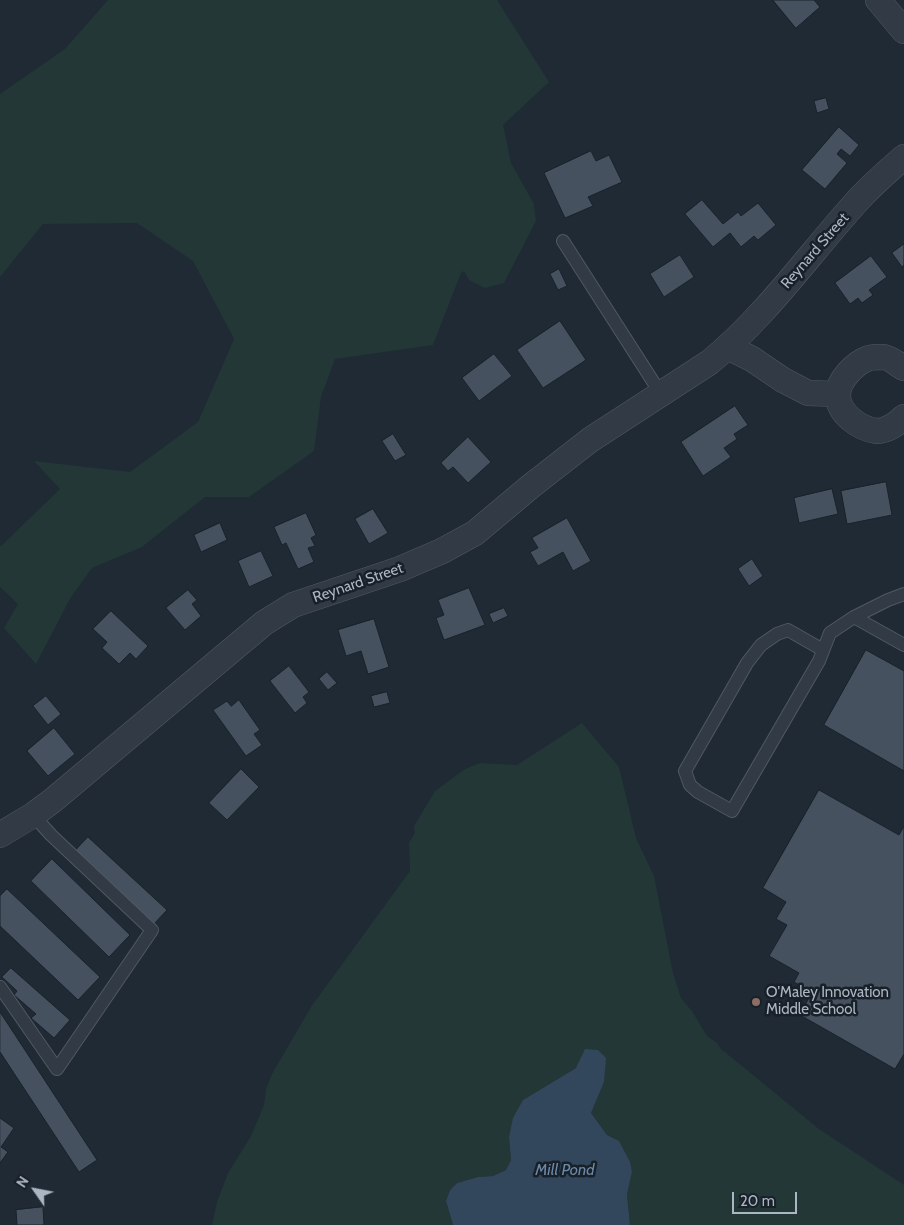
<!DOCTYPE html>
<html>
<head>
<meta charset="utf-8">
<style>
	body { margin:0 }
	#map { position:relative; width:904px; height:1225px; overflow:hidden; background:#1f2a34; font-family:Cabin,sans-serif }
	canvas { display:block }
	.north { position:absolute; left:10px; top:1165px; width:50px; height:50px; -webkit-text-stroke:4px #182029; paint-order:stroke; rotate:303deg; font-size:14px; font-weight:700; line-height:20px; text-align:center; color:#acb6c2 }
	.north::after { content:''; display:block; margin:auto; width:18px; height:22px; background:#acb6c2; clip-path:polygon(50% 0,100% 100%,50% 72%,0 100%) }
	.scale { position:absolute; left:732px; top:1192px; width:65px; height:22px; box-sizing:border-box; border:2px solid #acb6c2; border-top:0; padding-left:6px; font-size:15px; line-height:18px; white-space:nowrap; color:#acb6c2; -webkit-text-stroke:4px #182029; paint-order:stroke }
</style>
</head>
<body>
<div id="map">
<canvas width="904" height="1225"></canvas>
<div class="north">N</div>
<div class="scale">20 m</div>
</div>
<script>
const context = document.querySelector('canvas').getContext('2d');
context.lineJoin = 'round';
function fillPath(path, color) { context.fillStyle = color; context.fill(path, 'evenodd'); }
function trace(path, color, width, dash) { context.strokeStyle = color; context.lineWidth = width; context.lineCap = dash ? 'butt' : 'round'; context.setLineDash(dash || []); context.stroke(path); }
function label(font, color, halo, rows, align = 'center') {
  context.font = font + ' Cabin,sans-serif'; context.lineWidth = 5; context.setLineDash([]); context.textBaseline = 'middle'; context.strokeStyle = halo; context.fillStyle = color; for (const [text, x, y, turn = 0] of rows) {
    context.save(); context.translate(x, y); context.rotate((+turn || 0) * Math.PI / 180); context.textAlign = isNaN(turn) ? turn : align; if (halo) context.strokeText(text, 0, 0); context.fillText(text, 0, 0); context.restore();
  }
}
fillPath(new Path2D(`
	M108 0H497L549 82 503 125 511 163 534 204 536 221 504 283 485 288 469 280 464 271 461 273 433 345 335 359 321 397 314 451 249 497H205L142 547 92 568 71 597 36 664 4 628 18 604 0 587V547L60 489 34 461 130 472 198 422 234 339 193 261 137 223 43 224 0 277V94L65 49Z
	M582 723 619 767 636 838 654 876 673 973 681 998 692 1011 707 1036 717 1043 720 1048 819 1129 904 1185V1225H630L627 1194 632 1172 619 1141 607 1135 591 1113 604 1082 576 1068 523 1100 509 1137 511 1160 506 1170 493 1176 478 1177 457 1183 450 1190 446 1201 453 1225H212L217 1202 228 1173 251 1136 264 1105 266 1089 272 1074 311 1007 410 871 409 843 415 833 414 826 435 791 465 769 480 763 517 765Z`), '#223736');
fillPath(new Path2D(`
	M585 1049 598 1050 606 1058 604 1082 591 1113 607 1135 619 1141 630 1162 632 1172 627 1194 630 1225H453L446 1201 450 1190 457 1183 478 1177 493 1176 506 1170 511 1160 509 1137 513 1118 523 1100 576 1068Z`), '#32475c');
const building = new Path2D(`
	M773 0H814L820 7 796 28Z
	M826 98 829 109 817 113 814 101Z
	M839 127 859 145 850 156 841 149 837 154 847 163 825 189 802 170Z
	M591 151 596 161 609 155 622 182 588 197 593 206 565 218 544 173Z
	M702 200 723 224 738 212 741 216 758 203 776 225 758 240 754 236 741 247 730 233 713 247 685 214Z
	M904 244V265L902 267 892 253Z
	M680 255 694 277 664 297 650 274Z
	M871 256 887 277 869 290 873 295 862 303 858 298 850 304 835 283Z
	M559 269 567 286 558 290 550 274Z
	M560 321 586 360 543 388 517 350Z
	M494 354 512 376 479 401 462 378Z
	M735 406 748 425 734 434 737 439 724 448 731 457 703 476 681 442Z
	M393 434 406 455 395 461 382 441Z
	M468 437 491 462 468 483 453 467 448 471 441 463Z
	M886 482 892 515 847 524 841 491Z
	M832 489 838 514 799 523 794 498Z
	M373 509 388 533 369 544 355 519Z
	M306 513 316 535 311 538 315 546 308 548 314 562 298 569 286 543 282 545 274 527Z
	M567 518 591 561 573 571 563 552 538 566 530 552 538 548 532 538Z
	M220 523 227 540 201 552 194 535Z
	M261 551 273 576 249 587 238 561Z
	M752 559 763 576 749 586 738 569Z
	M469 588 485 625 444 640 436 618 444 615 438 600Z
	M188 590 197 600 192 604 201 616 185 630 166 608Z
	M504 608 508 616 493 623 489 614Z
	M111 611 148 646 136 659 130 653 119 664 102 648 107 642 93 629Z
	M374 619 389 667 368 674 361 651 346 656 338 630Z
	M866 650 904 671V771L824 725Z
	M289 666 309 692 303 697 307 703 295 713 270 681Z
	M327 672 337 683 328 690 319 679Z
	M387 692 390 703 374 707 371 696Z
	M46 696 61 714 48 725 33 706Z
	M239 700 260 730 254 734 262 745 246 756 213 710 227 701 231 706Z
	M54 728 75 754 48 776 27 751Z
	M241 769 259 787 227 820 209 803Z
	M819 790 899 835 904 826V1054L895 1069 800 1015 812 992 794 982 799 973 769 956 787 925 776 919 786 902 763 888Z
	M88 837 167 910 154 924 75 851Z
	M52 859 130 935 109 957 31 881Z
	M7 889 100 977 78 1000 0 926V896Z
	M11 968 70 1020 54 1038 31 1018 36 1014 14 995 17 991 2 977Z
	M0 1012 97 1160 79 1172 0 1052Z
	M0 1118 14 1128 1 1147 8 1152 0 1163Z
	M43 1207 44 1225H17L16 1210Z`);
fillPath(building, '#45515e');
trace(building, '#1a222b', 1);
const lane = new Path2D(`
	M563 241 661 394
	M854 617 888 600 904 594
	M823 650 788 630 777 634 761 645 747 663 685 771 690 785 698 792 732 811 819 661 830 633 854 617 904 645
	M0 987 57 1069 152 930 51 835 33 815`);
const street = new Path2D(`
	M878 0 904 31
	M728 347 752 359 783 380 808 393 838 394
	M904 368C898 365 891 358 884 357 880 357 873 357 869 358 855 363 838 380 838 395 838 414 860 429 877 431 887 431 898 423 904 417
	M0 835 33 815 52 801 264 623 293 605 400 569 442 551 475 533 531 486 590 440 710 362C767 315 810 253 859 199 873 184 889 170 904 157`);
trace(lane, '#505963', 14);
trace(street, '#505963', 26);
trace(lane, '#323b45', 12);
trace(street, '#323b45', 25);
for (const [x, y, r, color] of [
	[756,1002,5,"#8d6e63"]
]) { const dot = new Path2D(); dot.arc(x, y, r, 0, 2 * Math.PI); context.fillStyle = color; context.fill(dot); trace(dot, '#182029', 2); }
label('15px', '#acb6c2', '#182029', [
	["Reynard Street",815,251,-49],
	["Reynard Street",358,583,-19]
]);
label('15px', '#acb6c2', '#182029', [
	["O'Maley Innovation",766,993],
	["Middle School",766,1010]
], 'left');
label('italic 16px', '#6c8aa7', '#182029', [
	["Mill Pond",565,1170]
]);
</script>
</body>
</html>
